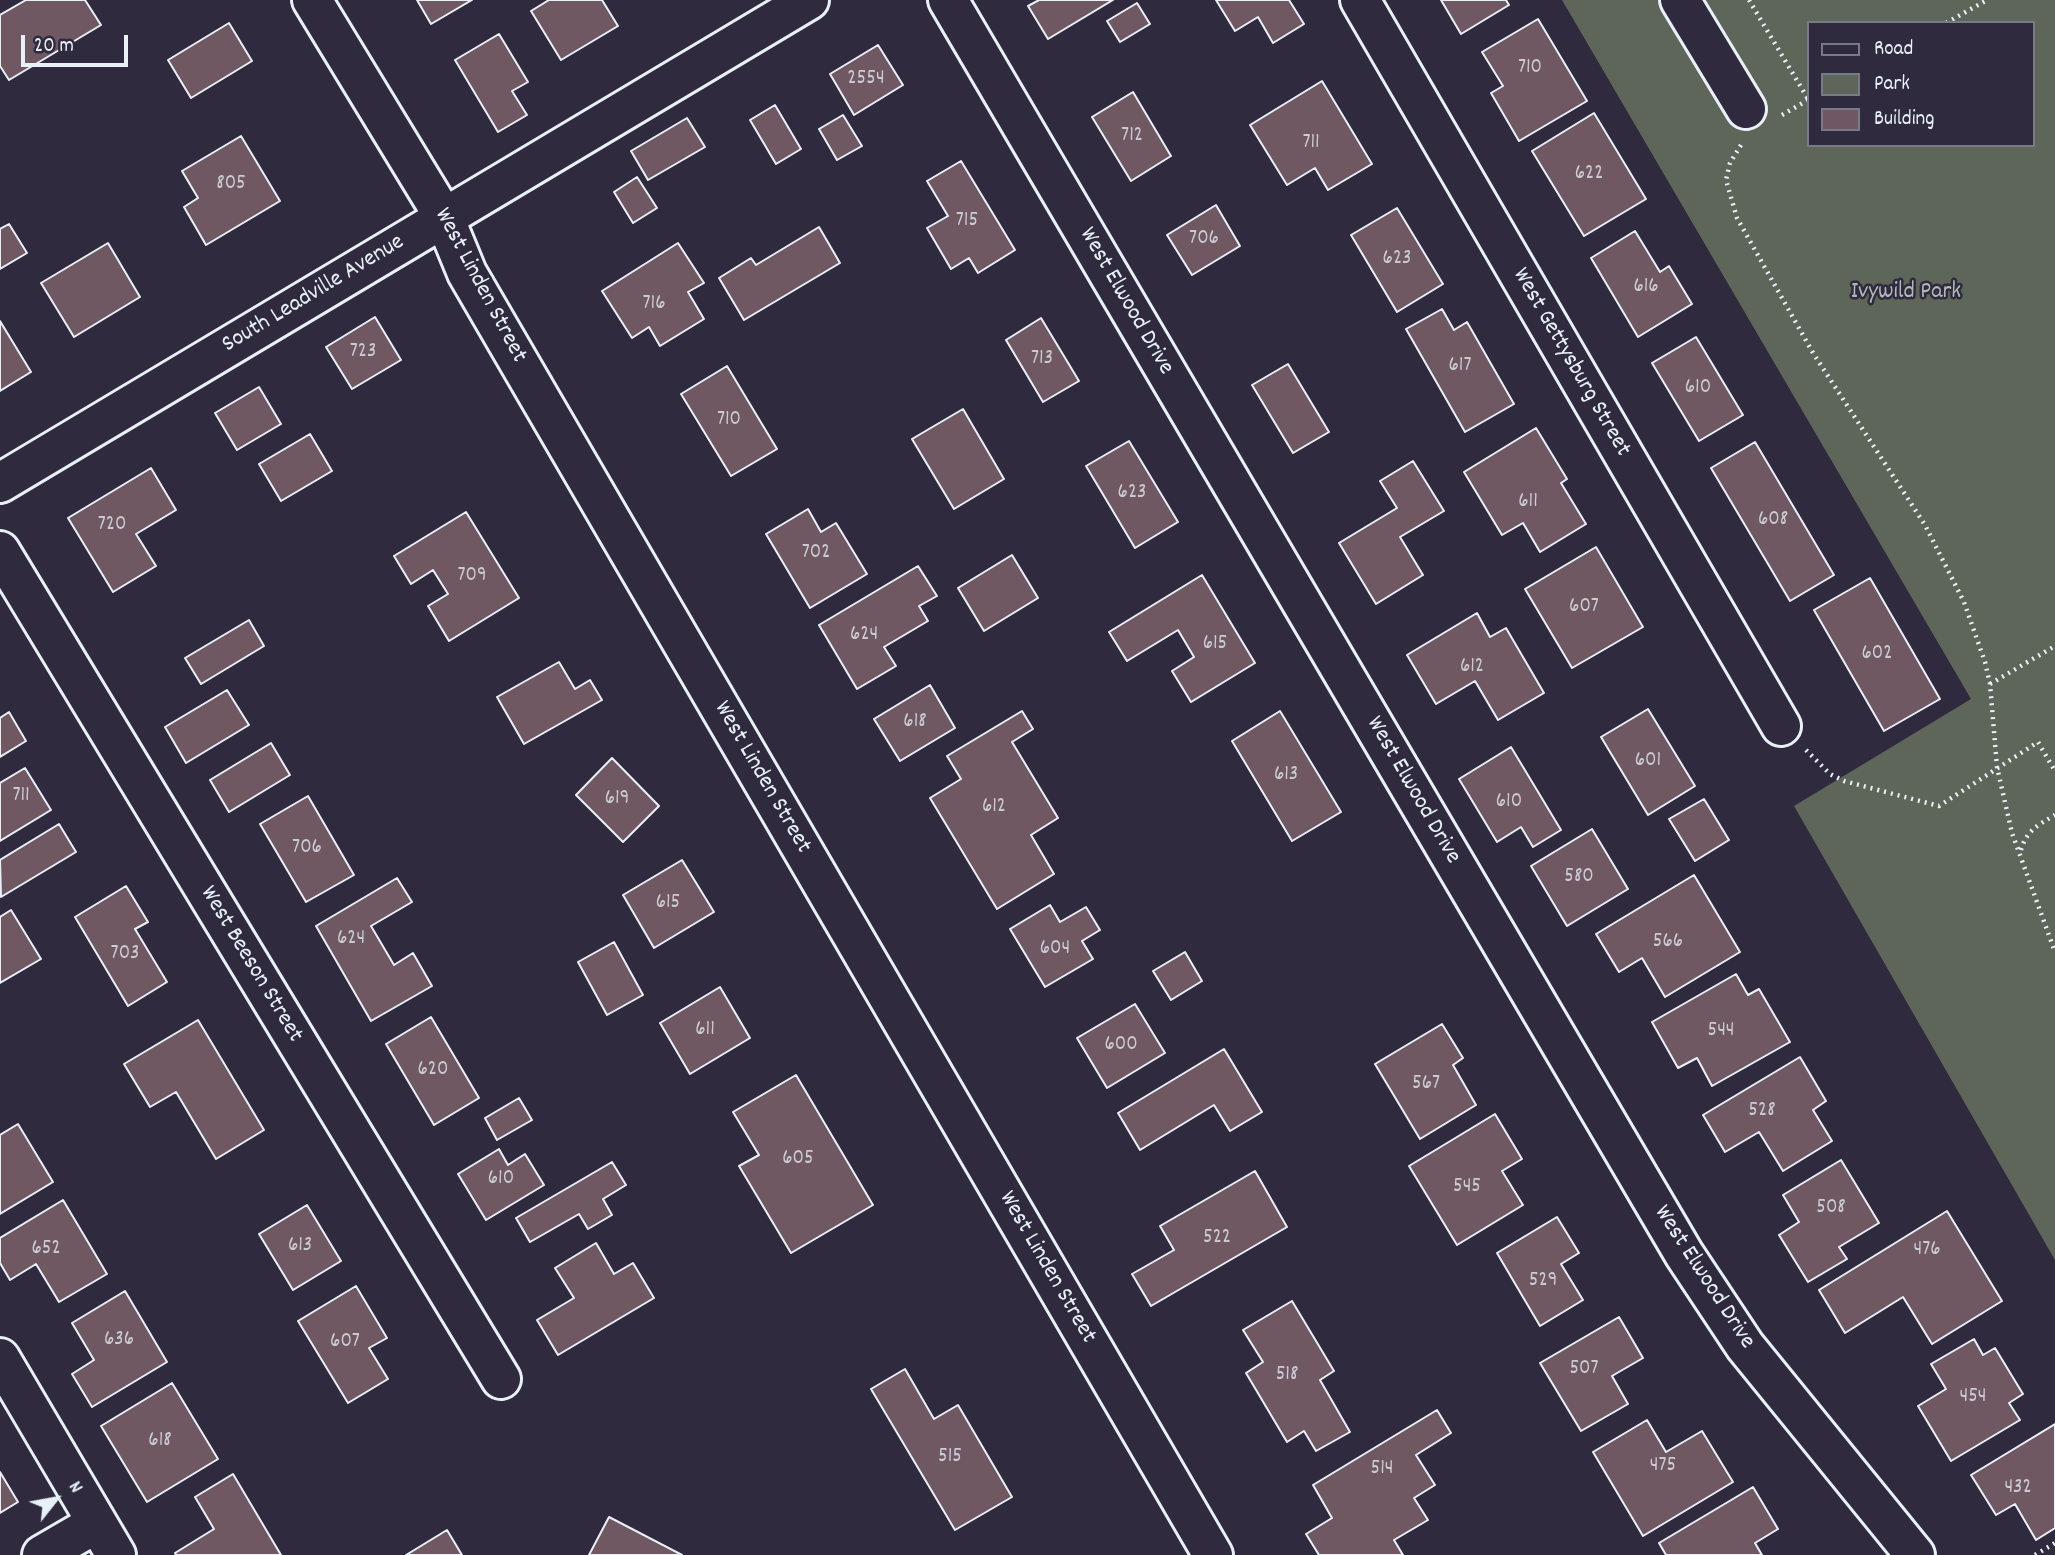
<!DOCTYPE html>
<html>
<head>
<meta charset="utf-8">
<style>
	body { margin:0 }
	#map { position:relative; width:2055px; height:1555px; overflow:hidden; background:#2f2a3d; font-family:Dekko,sans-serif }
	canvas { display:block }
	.legend { position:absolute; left:1807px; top:21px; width:228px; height:126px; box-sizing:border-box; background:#2f2a3d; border:2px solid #797a88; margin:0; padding:9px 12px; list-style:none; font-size:21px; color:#e8f1f8 }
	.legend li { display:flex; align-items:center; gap:14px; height:35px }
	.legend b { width:35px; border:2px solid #797a88 }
	.north { position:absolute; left:21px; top:1464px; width:70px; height:70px; -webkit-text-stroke:5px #2f2a3d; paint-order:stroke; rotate:59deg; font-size:19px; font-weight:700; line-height:28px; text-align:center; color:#e8f1f8 }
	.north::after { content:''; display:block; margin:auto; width:24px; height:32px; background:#e8f1f8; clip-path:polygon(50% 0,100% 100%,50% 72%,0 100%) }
	.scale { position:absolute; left:21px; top:35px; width:107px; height:32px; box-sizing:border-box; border:4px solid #e8f1f8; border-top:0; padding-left:9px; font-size:21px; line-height:24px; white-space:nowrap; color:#e8f1f8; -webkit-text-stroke:5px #2f2a3d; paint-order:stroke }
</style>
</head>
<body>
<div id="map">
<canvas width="2055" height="1555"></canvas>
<ul class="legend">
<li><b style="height:9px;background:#2f2a3d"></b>Road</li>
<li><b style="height:19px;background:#5e665a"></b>Park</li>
<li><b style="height:19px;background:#705863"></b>Building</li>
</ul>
<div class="north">N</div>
<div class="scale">20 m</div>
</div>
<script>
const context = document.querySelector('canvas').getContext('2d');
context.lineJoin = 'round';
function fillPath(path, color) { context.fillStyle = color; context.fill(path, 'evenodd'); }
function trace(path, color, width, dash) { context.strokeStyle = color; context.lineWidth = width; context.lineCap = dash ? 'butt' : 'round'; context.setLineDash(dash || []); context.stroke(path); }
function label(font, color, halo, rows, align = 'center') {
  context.font = font + ' Dekko,sans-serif'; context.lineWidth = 5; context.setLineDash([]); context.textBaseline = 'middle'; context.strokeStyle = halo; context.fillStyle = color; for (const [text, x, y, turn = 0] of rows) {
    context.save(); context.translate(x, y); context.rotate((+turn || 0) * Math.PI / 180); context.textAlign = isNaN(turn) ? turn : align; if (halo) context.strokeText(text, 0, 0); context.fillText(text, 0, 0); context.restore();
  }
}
fillPath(new Path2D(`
	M1562 0H2055V1260L1794 806 1971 699ZM1808 23H2032V145H1808Z`), '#5e665a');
const building = new Path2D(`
	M26 0H85L101 25 9 80 0 66V15Z
	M417 0H472L431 24Z
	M549 0H602L618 26 561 60 531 11Z
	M1039 0H1113L1048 39 1028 6Z
	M1216 0H1289L1304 24 1273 43 1258 17 1235 31Z
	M1441 0H1506L1509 5 1461 34Z
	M1137 3 1150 24 1120 42 1107 21Z
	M1538 19 1587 101 1519 141 1491 93 1503 86 1482 52Z
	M229 23 252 61 191 98 168 60Z
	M499 34 528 82 512 91 527 115 498 132 455 60Z
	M878 45 903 85 854 115 830 74Z
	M1322 81 1372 164 1328 190 1315 168 1287 185 1250 125Z
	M1133 92 1171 156 1131 181 1092 117Z
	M775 105 801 149 776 164 750 120Z
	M1594 113 1646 199 1584 236 1532 151Z
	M843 115 862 146 837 160 819 129Z
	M687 118 705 147 648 180 631 151Z
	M241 136 280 201 206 245 184 207 198 198 182 171Z
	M961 161 1015 250 978 273 969 258 951 269 927 228 948 216 927 181Z
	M637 177 657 208 633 223 614 192Z
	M1216 205 1240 246 1192 275 1167 235Z
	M1397 208 1443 284 1397 312 1351 235Z
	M9 224 27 253 0 269V229Z
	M819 227 840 263 744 320 719 278 751 258 756 265Z
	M1635 231 1660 272 1669 266 1692 304 1638 337 1591 258Z
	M108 243 140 297 74 337 41 283Z
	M678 243 704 283 688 292 704 319 660 346 649 327 632 338 602 291Z
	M1442 309 1454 330 1467 322 1514 404 1465 432 1406 329Z
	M375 317 401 360 352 389 326 347Z
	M1041 318 1079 381 1043 402 1006 340Z
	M0 321 31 372 0 391Z
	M1696 337 1743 415 1699 441 1652 363Z
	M1288 364 1329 432 1293 453 1252 385Z
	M727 366 777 449 731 476 681 394Z
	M259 387 281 424 237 450 215 413Z
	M963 409 1004 479 954 509 912 439Z
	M1536 428 1567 479 1561 483 1586 524 1540 552 1523 523 1502 535 1464 472Z
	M310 434 332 471 281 501 259 464Z
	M1129 441 1178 522 1135 548 1086 466Z
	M1755 442 1834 575 1790 601 1711 468Z
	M1413 461 1444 511 1400 537 1423 575 1376 604 1339 543 1397 508 1380 481Z
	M151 468 176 510 136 534 156 566 113 592 68 518Z
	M808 509 821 532 836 523 867 574 810 608 766 534Z
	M466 512 519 598 449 641 428 606 448 594 433 570 411 584 394 556Z
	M1596 547 1643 627 1572 668 1525 589Z
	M1012 555 1038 598 984 631 958 588Z
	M918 566 937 596 919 606 928 621 884 647 896 666 857 689 819 625Z
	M1202 575 1255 663 1191 702 1172 671 1194 657 1178 630 1127 661 1109 632Z
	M1870 578 1940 699 1884 731 1814 610Z
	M1477 613 1490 637 1506 628 1544 693 1498 720 1475 681 1436 704 1407 655Z
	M249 620 264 646 201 684 185 658Z
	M559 662 575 689 590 680 602 700 524 744 497 697Z
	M930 685 955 728 900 761 874 719Z
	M227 690 249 725 186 763 165 727Z
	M1648 709 1695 786 1648 815 1601 737Z
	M1022 711 1033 729 1012 742 1058 818 1031 835 1054 874 997 909 930 798 961 779 947 756Z
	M1280 711 1341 812 1292 841 1232 741Z
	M9 712 26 741 0 757V718Z
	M271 743 290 775 229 812 210 780Z
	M1511 747 1561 830 1533 847 1521 827 1497 842 1459 779Z
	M612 758 659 806 623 842 576 795Z
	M25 768 51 810 0 841V783Z
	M308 796 354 875 306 902 260 824Z
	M1704 799 1729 840 1695 861 1669 819Z
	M59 824 76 852 1 897 0 860Z
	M1592 829 1628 889 1567 926 1531 866Z
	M682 860 714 912 654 948 623 895Z
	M1694 875 1740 952 1665 997 1642 958 1619 972 1596 934Z
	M397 878 412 902 371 926 394 965 413 953 432 986 371 1021 316 926Z
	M126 886 148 922 135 929 167 982 128 1006 75 917Z
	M1050 905 1060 922 1086 907 1100 930 1082 941 1093 959 1045 987 1010 929Z
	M11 910 41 959 0 983V917Z
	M614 942 643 995 607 1015 578 962Z
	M1185 952 1202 981 1171 1000 1153 971Z
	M1736 974 1748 995 1759 989 1790 1042 1712 1086 1697 1058 1678 1068 1652 1022Z
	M720 987 750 1038 690 1074 660 1023Z
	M1135 1004 1165 1053 1107 1088 1077 1038Z
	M431 1017 479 1098 434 1125 386 1044Z
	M198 1020 264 1130 216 1159 176 1092 150 1107 124 1064Z
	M1442 1024 1463 1058 1453 1065 1476 1105 1420 1139 1375 1064Z
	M1224 1049 1262 1112 1230 1131 1214 1105 1140 1150 1118 1113Z
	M1800 1057 1826 1101 1813 1110 1832 1141 1783 1171 1759 1132 1725 1152 1703 1115Z
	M796 1075 873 1205 791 1253 739 1166 759 1155 733 1112Z
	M519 1098 532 1120 497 1140 485 1118Z
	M1495 1114 1522 1159 1502 1171 1523 1205 1457 1245 1409 1166Z
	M18 1124 53 1182 0 1214V1135Z
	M499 1149 508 1165 525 1154 544 1185 486 1220 458 1174Z
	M1841 1160 1879 1223 1839 1247 1847 1259 1808 1282 1779 1235 1799 1222 1783 1195Z
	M612 1162 626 1185 603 1199 612 1215 588 1229 579 1214 530 1242 516 1218Z
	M1255 1171 1287 1227 1151 1306 1132 1274 1174 1250 1160 1226Z
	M63 1200 107 1274 59 1302 36 1264 10 1280 0 1263V1238Z
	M307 1205 341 1261 293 1290 259 1234Z
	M1947 1211 2002 1301 1932 1344 1903 1297 1845 1333 1819 1290Z
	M1557 1217 1579 1253 1561 1264 1583 1300 1540 1326 1497 1253Z
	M596 1243 614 1274 633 1263 654 1298 558 1355 537 1320 574 1298 555 1268Z
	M356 1286 387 1338 369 1348 388 1379 348 1403 298 1321Z
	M125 1291 167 1362 92 1407 72 1374 94 1360 72 1323Z
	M1292 1301 1334 1371 1320 1380 1350 1432 1316 1451 1304 1431 1287 1442 1246 1373 1263 1362 1243 1330Z
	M1619 1317 1643 1358 1612 1376 1628 1404 1581 1431 1540 1363Z
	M1974 1339 1983 1355 1995 1348 2023 1394 2009 1403 2020 1420 1951 1461 1918 1406 1946 1389 1931 1364Z
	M905 1369 934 1419 958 1405 1012 1497 955 1530 871 1389Z
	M172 1383 218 1459 147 1502 101 1426Z
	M1437 1410 1451 1433 1416 1455 1435 1485 1414 1498 1428 1520 1394 1540 1403 1555H1319L1306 1534 1332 1518 1313 1485Z
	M1647 1420 1666 1452 1702 1431 1733 1482 1643 1536 1593 1452Z
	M2055 1424V1528L2036 1540 2015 1504 1996 1515 1971 1475Z
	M0 1472 18 1502 0 1513Z
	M233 1474 281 1555H176L175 1553 214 1529 195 1497Z
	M1753 1487 1778 1529 1755 1543 1762 1555H1666L1659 1543Z
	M609 1517 682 1555H589Z
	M447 1530 462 1555H406Z`);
fillPath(building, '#705863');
trace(building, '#e8f1f8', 2);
const minor = new Path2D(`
	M312 0 444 217 467 273 1213 1555
	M948 0 1684 1254 1745 1346 1915 1555
	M1360 0 1781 726
	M1680 0 1746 109
	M0 483 809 0
	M0 551 501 1379
	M0 1358 116 1555
	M42 1555 97 1523`);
trace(minor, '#e8f1f8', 44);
trace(new Path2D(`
	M1749 0 1808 99
	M1946 23 1987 0
	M1782 115 1808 100
	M1741 145 1730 163 1726 180 1737 218 1813 353 1925 525 1964 602 1985 662 1990 684 1997 767 2012 833 2055 952
	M1990 684 2055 646
	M1806 750 1830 774 1844 781 1939 806 2038 742 2055 771
	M2021 850C2026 831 2038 825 2055 815
	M2035 1555 2055 1543`), '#e8f1f8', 4.5, [2, 5]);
trace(minor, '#2f2a3d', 38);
label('21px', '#cacbd3', null, [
	["710",1530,69],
	["2554",866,80],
	["712",1132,137],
	["711",1311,144],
	["622",1589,175],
	["805",231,185],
	["715",967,222],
	["706",1204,240],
	["623",1397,260],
	["616",1646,288],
	["716",654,305],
	["723",363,353],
	["713",1042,360],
	["617",1460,367],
	["610",1698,389],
	["710",729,421],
	["623",1132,494],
	["611",1528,503],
	["608",1773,521],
	["720",112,526],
	["702",816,554],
	["709",472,577],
	["607",1584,608],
	["624",864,636],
	["615",1215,645],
	["602",1877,655],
	["612",1472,668],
	["618",915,723],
	["601",1648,762],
	["613",1286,776],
	["711",21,797],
	["619",617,800],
	["610",1509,803],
	["612",994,808],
	["706",307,849],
	["580",1579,878],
	["615",668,904],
	["624",351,940],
	["566",1668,943],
	["604",1055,950],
	["703",125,955],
	["611",705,1031],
	["544",1721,1032],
	["600",1121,1046],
	["620",433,1071],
	["567",1426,1085],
	["528",1762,1112],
	["605",798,1160],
	["610",501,1180],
	["545",1467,1188],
	["508",1831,1209],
	["522",1217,1239],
	["613",300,1247],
	["652",46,1250],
	["476",1927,1251],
	["529",1543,1282],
	["636",119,1341],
	["607",345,1343],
	["507",1584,1370],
	["518",1287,1376],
	["454",1973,1398],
	["618",160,1442],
	["515",950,1458],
	["475",1663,1467],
	["514",1382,1470],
	["432",2018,1489]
]);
label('24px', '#e8f1f8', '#2f2a3d', [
	["West Linden Street",479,286,62],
	["South Leadville Avenue",314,295,-31],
	["West Elwood Drive",1125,302,60],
	["West Gettysburg Street",1570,363,60],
	["West Linden Street",761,778,60],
	["West Elwood Drive",1412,791,60],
	["West Beeson Street",250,965,59],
	["West Linden Street",1046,1268,60],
	["West Elwood Drive",1703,1278,57]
]);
label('24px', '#b1b9b9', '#2f2a3d', [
	["Ivywild Park",1906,294]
]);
</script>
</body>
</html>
